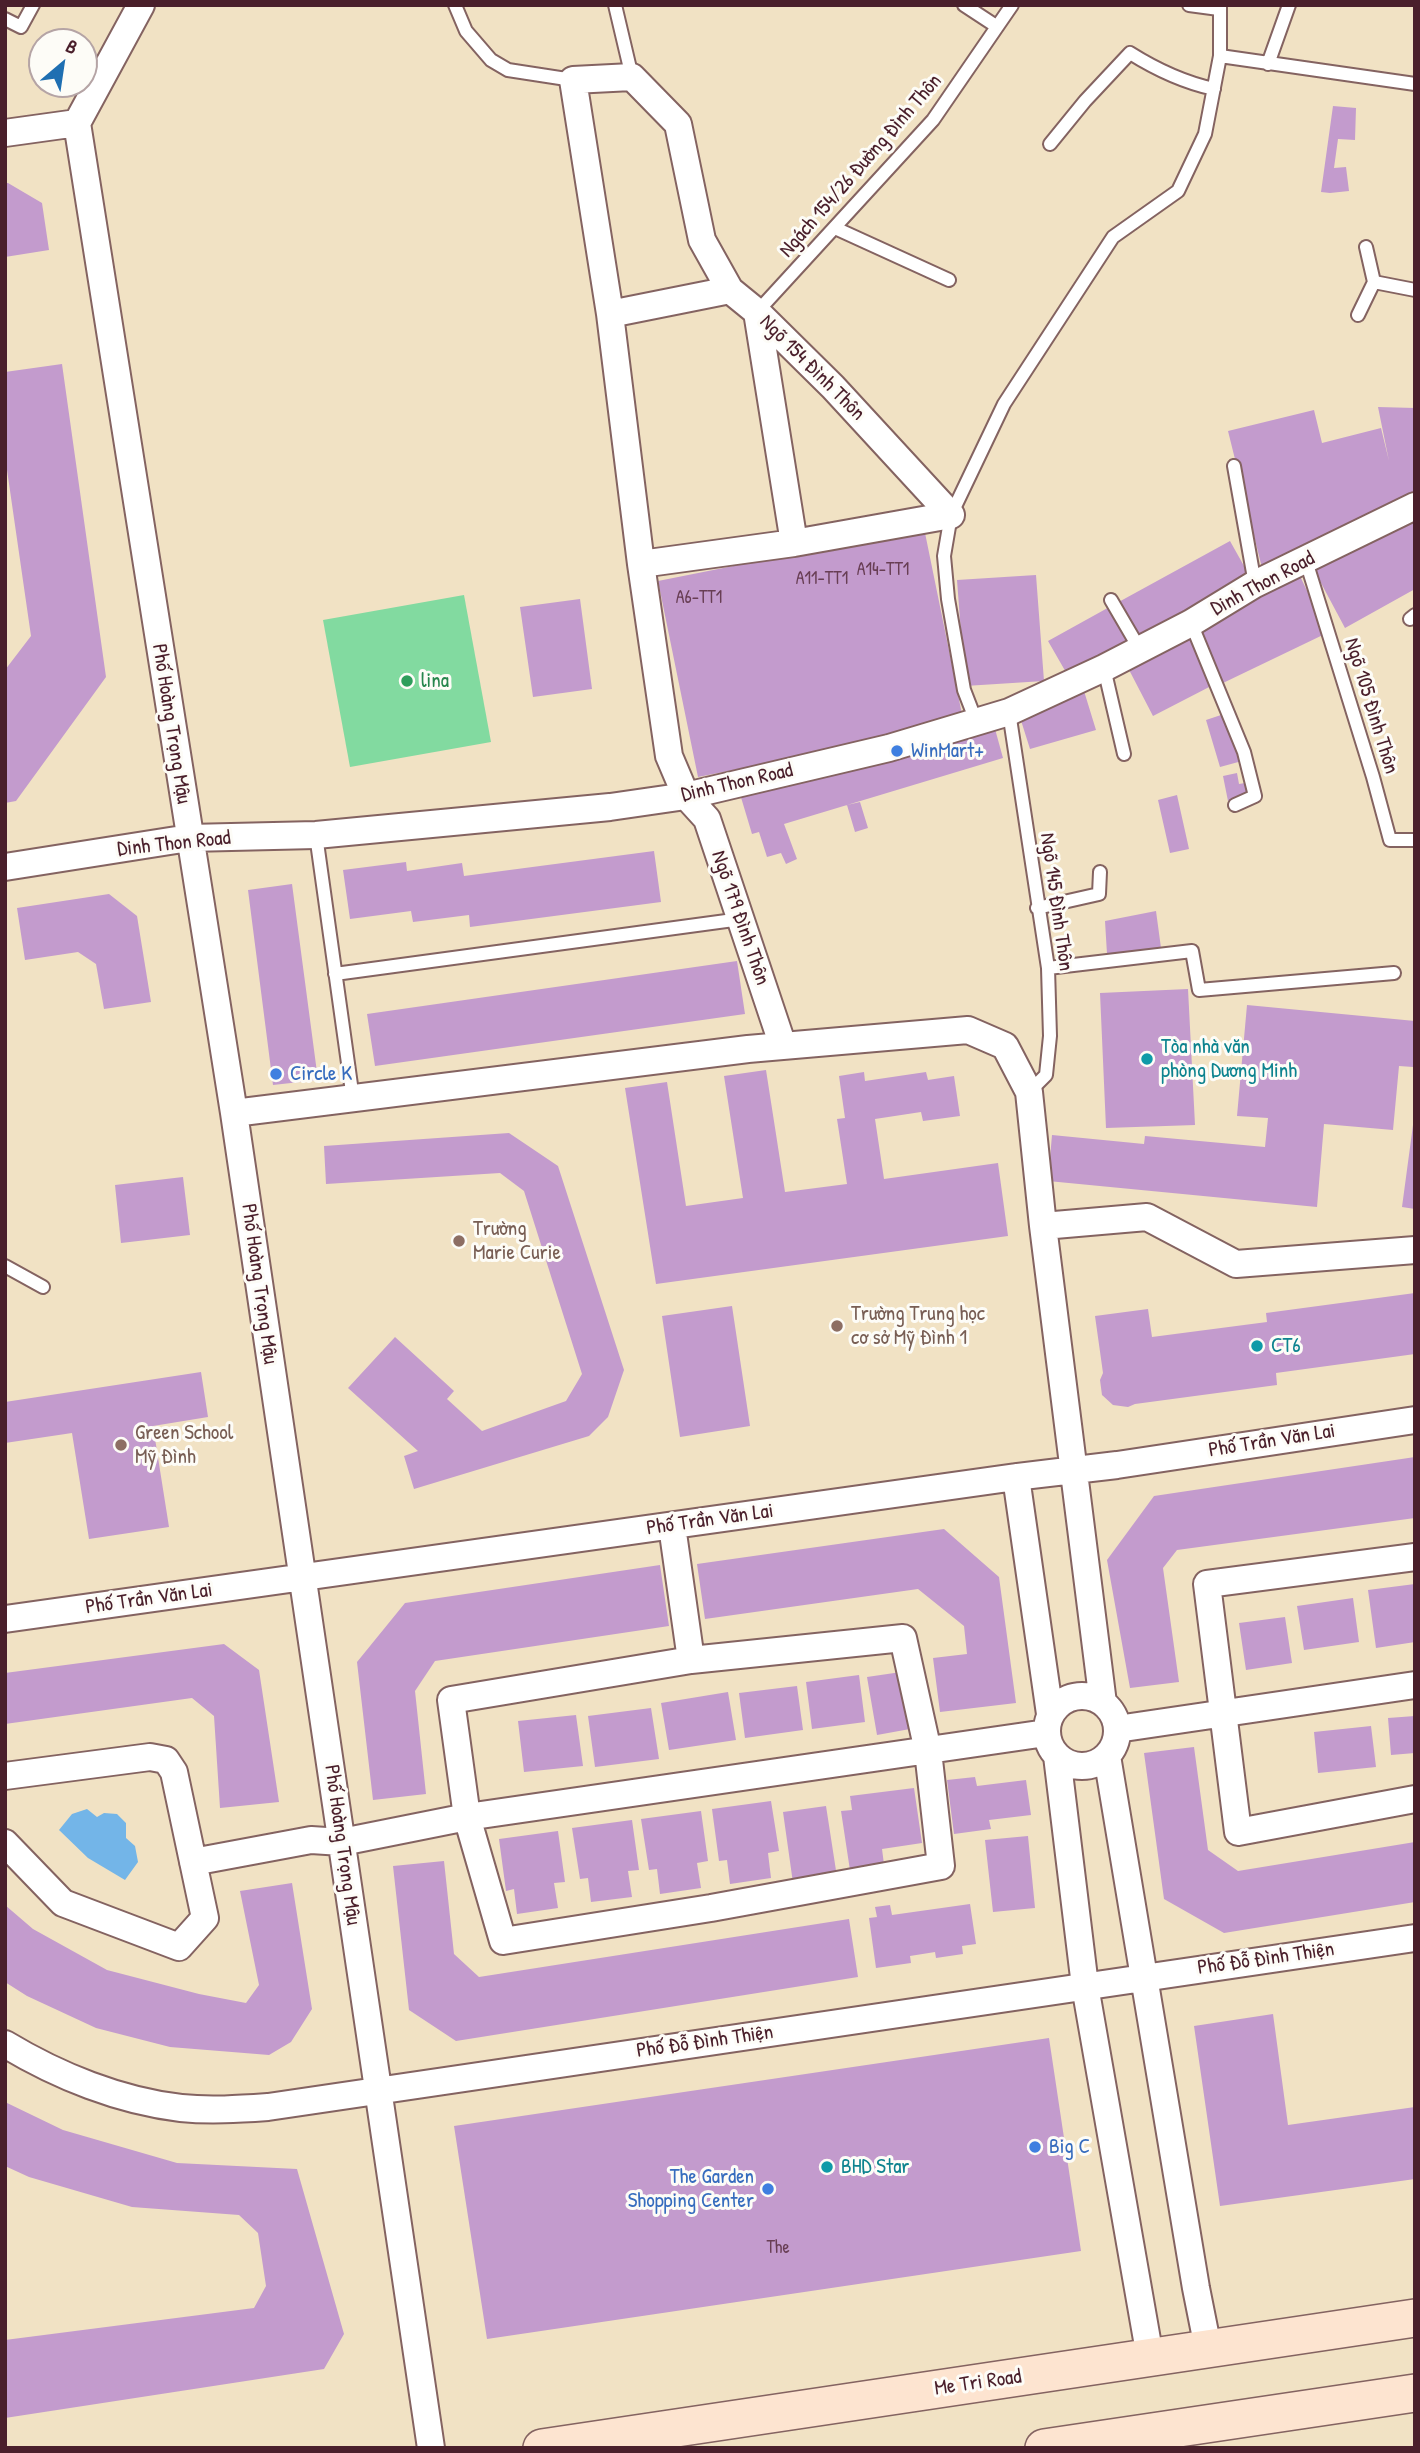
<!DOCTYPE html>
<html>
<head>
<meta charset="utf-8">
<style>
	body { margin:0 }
	#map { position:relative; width:1420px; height:2453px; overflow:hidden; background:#f1e2c4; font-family:"Patrick Hand",sans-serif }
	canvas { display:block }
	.frame { position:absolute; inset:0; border:7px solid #4a1f2b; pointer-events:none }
	.north { position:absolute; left:28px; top:28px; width:70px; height:70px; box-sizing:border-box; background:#fdfcf7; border:2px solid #b5a4a5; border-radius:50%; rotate:29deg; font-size:19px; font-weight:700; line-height:28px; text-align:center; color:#4a1f2b }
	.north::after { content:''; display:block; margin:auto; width:24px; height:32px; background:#1f6fb2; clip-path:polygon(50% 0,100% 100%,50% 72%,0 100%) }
</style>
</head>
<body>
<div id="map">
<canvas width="1420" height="2453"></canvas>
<div class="frame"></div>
<div class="north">B</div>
</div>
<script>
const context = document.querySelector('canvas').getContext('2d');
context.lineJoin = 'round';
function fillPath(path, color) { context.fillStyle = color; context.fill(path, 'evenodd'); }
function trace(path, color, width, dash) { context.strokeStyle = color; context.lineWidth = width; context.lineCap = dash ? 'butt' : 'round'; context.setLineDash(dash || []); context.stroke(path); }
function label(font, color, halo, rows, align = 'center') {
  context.font = font + ' "Patrick Hand",sans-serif'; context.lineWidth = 6; context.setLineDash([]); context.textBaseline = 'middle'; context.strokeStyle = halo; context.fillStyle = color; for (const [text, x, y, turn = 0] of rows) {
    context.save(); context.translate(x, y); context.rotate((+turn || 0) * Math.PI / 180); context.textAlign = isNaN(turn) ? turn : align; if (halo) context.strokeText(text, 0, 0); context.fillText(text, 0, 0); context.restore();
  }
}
fillPath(new Path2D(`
	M464 595 491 742 350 767 323 620Z`), '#82daa0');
fillPath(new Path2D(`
	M87 1809 97 1817 104 1813 117 1814 126 1823V1838L135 1846 138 1862 125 1880 88 1858 59 1830 72 1814Z`), '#73b5e8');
fillPath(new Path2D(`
	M1333 106 1356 108 1355 140 1338 139 1334 168 1346 167 1349 191 1330 193 1321 192Z
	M5 183H8L42 203 49 250 5 257Z
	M62 364 106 677 16 801 5 803V670L31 636 5 456V372Z
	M1378 407 1415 408V496L1262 568 1228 431 1314 410 1322 443 1381 428 1389 461Z
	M1415 512V589L1345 628 1313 568Z
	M924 528 964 724 698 777 658 581Z
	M1230 541 1253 582 1138 646 1115 604Z
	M1036 575 1044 681 965 686 957 580Z
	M1300 576 1327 633 1223 683 1195 626Z
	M580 599 592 689 533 697 520 607Z
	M1113 605 1137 647 1071 681 1048 641Z
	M1188 632 1215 684 1153 716 1126 664Z
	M1084 691 1096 730 1030 749 1018 711Z
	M1227 713 1242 761 1220 767 1206 720Z
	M992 718 1003 758 784 824 797 859 786 864 781 853 767 857 759 832 752 834 740 794Z
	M1237 773 1239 784 1251 782 1253 794 1228 801 1223 776Z
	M1177 795 1189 849 1170 853 1158 800Z
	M860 802 868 828 855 832 847 805Z
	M654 851 661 902 470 927 469 915 413 922 411 911 350 919 343 870 406 862 407 871 462 863 464 876Z
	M292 884 318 1080 273 1085 248 890Z
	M109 894 137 916 151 1002 104 1009 96 964 78 952 25 960 17 908Z
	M1156 911 1161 948 1107 954 1105 921Z
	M737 961 745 1014 375 1066 367 1014Z
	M1188 989 1195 1125 1106 1128 1100 993Z
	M1247 1005 1415 1021 1413 1067 1399 1066 1393 1130 1324 1124 1317 1207 1048 1181 1052 1135 1144 1144 1145 1136 1265 1147 1268 1118 1237 1116Z
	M766 1070 785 1192 847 1184 837 1119 845 1118 839 1076 864 1072 865 1081 926 1072 928 1080 954 1076 960 1116 923 1121 921 1112 875 1119 884 1179 998 1163 1008 1236 656 1284 625 1088 667 1082 686 1206 743 1198 724 1076Z
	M1413 1125H1415V1209L1402 1207Z
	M509 1133 558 1166 624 1370 608 1417 589 1436 414 1489 404 1456 418 1451 348 1388 395 1337 454 1391 447 1399 482 1431 566 1401 582 1374 524 1191 500 1173 326 1184 324 1146Z
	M183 1177 190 1235 121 1243 115 1185Z
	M1415 1293V1354L1276 1373 1277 1385 1135 1404 1128 1407 1113 1405 1102 1395 1100 1380 1103 1373 1095 1316 1148 1309 1152 1337 1267 1322 1266 1313Z
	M732 1306 750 1426 680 1437 662 1316Z
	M201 1372 208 1417 153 1426 169 1527 89 1539 72 1433 5 1443V1402Z
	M1415 1457V1518L1177 1550 1163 1568 1179 1682 1130 1688 1107 1560 1154 1496Z
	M944 1529 999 1577 1016 1703 940 1712 933 1658 967 1654 964 1626 918 1589 705 1619 697 1564Z
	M660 1565 669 1626 435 1661 415 1691 426 1794 373 1800 357 1662 405 1603Z
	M1415 1584V1642L1376 1648 1368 1590Z
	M1353 1598 1359 1642 1304 1650 1297 1606Z
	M1285 1617 1292 1663 1246 1670 1239 1623Z
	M224 1644 259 1670 279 1802 220 1808 214 1716 192 1698 5 1724V1673Z
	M901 1672 910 1729 877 1735 867 1677Z
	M859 1675 865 1722 812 1729 806 1682Z
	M797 1686 803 1730 745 1738 739 1693Z
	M728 1692 736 1740 669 1750 661 1703Z
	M651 1708 659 1759 595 1767 588 1716Z
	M576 1715 583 1766 524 1772 518 1721Z
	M1415 1716V1753L1391 1755 1388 1718Z
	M1371 1726 1376 1767 1318 1773 1314 1732Z
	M1194 1747 1208 1850 1238 1871 1415 1842V1902L1224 1933 1164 1899 1144 1753Z
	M975 1777 977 1786 1026 1780 1031 1815 989 1820 991 1829 954 1834 947 1780Z
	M914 1788 922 1843 882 1849 885 1872 851 1877 841 1811 852 1810 850 1796Z
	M771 1801 779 1851 768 1853 771 1878 730 1884 727 1860 719 1861 712 1809Z
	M826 1806 837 1877 793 1883 783 1812Z
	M701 1811 708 1861 697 1863 701 1888 660 1894 657 1869 649 1870 641 1819Z
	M632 1820 639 1870 628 1871 632 1897 591 1902 588 1878 580 1879 572 1828Z
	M558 1831 565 1882 554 1883 558 1908 517 1914 514 1889 506 1891 499 1839Z
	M1028 1836 1035 1908 993 1912 985 1840Z
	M444 1861 454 1954 479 1977 849 1919 858 1977 456 2041 409 2010 393 1866Z
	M292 1883 312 2009 291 2042 269 2055 170 2047 96 2028 27 1996 5 1982V1905L33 1929 107 1970 199 1994 246 2003 259 1985 240 1891Z
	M970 1904 976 1944 962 1946 963 1954 936 1958 935 1952 910 1956 911 1963 876 1968 869 1918 877 1917 875 1907 890 1905 892 1915Z
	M1273 2014 1288 2125 1415 2107V2179L1220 2206 1194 2026Z
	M1049 2038 1081 2251 487 2339 454 2126Z
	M5 2102 63 2130 177 2163 297 2169 344 2334 324 2369 5 2418V2340L254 2308 266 2286 258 2233 239 2215 132 2207 29 2177 5 2166Z`), '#c39bcd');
const lane = new Path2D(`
	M455 5 466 31 491 60 508 70 573 80
	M615 5 632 77
	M964 5 996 26
	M1189 5 1219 9
	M5 19 21 27 33 5
	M1220 56 1415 84
	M1268 64 1289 5
	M1050 144 1085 101 1130 53C1157 70 1182 82 1214 89
	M835 228 949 280
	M1374 282 1415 290
	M757 312 933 120 1012 5
	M1358 315 1374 282 1366 247
	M1234 466 1255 584
	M1306 561 1373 777 1390 840H1415
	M1111 600 1139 648
	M1410 619 1415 615
	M1191 623 1244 752 1255 796 1235 805
	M1104 668 1124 754
	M1009 712 1048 968 1050 1036 1046 1075 1029 1092
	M976 721 964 690 948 599 944 556 951 515 1004 404 1113 237 1178 191 1205 134 1220 56V5
	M316 835 353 1099
	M1037 908 1099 894 1100 872
	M1048 968 1192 951 1199 990 1394 973
	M335 974 741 919
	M5 1266 43 1287`);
const street = new Path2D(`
	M77 123 234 1113 431 2448
	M77 123 141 5
	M5 133 77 123
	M757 312 794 543
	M610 314 730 290
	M641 564 794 543 951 515
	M5 867 189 838 316 835 610 807 686 796 889 748 1009 712 1104 668 1191 623 1255 584 1415 506
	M783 1046 707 819 686 796 669 756 641 564 610 314 573 80 632 77 678 124 702 240 730 290 757 312 833 387 951 515
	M234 1113 748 1049 968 1030 1005 1046 1029 1092 1043 1226 1103 1703
	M1043 1226 1147 1217 1236 1264 1415 1250
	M1016 1477 1050 1714
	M672 1526 691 1660
	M1415 1557 1207 1584 1238 1832 1415 1799
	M5 1619 1016 1477 1117 1465 1415 1420
	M903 1638 928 1751 941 1866 711 1908 503 1941 467 1817 451 1700 691 1660Z
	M1047 1731a35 35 0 1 1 70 0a35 35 0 1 1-70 0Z
	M1117 1729 1415 1685
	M1057 1756 1085 1986 1150 2357
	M1107 1756 1196 2288 1208 2348
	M5 1776 150 1757 166 1760 174 1772 205 1918 179 1947 63 1903 5 1843
	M193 1862 311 1840 342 1842 467 1817 1046 1733
	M5 2044C58 2076 120 2101 181 2108 210 2111 239 2109 268 2107L1415 1938`);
const secondary = new Path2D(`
	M542 2448 1415 2318
	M1044 2448 1415 2393`);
trace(lane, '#846361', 16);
trace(street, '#846361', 30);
trace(secondary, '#846361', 40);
trace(lane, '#fff', 12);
trace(street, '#fff', 26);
trace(secondary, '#fde4d0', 37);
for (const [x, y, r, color] of [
	[407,681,7,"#2e9e5b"],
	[897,751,7,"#3f7fe0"],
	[1147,1059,7,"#0f9aa8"],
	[276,1074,7,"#3f7fe0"],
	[459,1241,7,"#8d6e63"],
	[837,1326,7,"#8d6e63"],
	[1257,1346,7,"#0f9aa8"],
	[121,1445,7,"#8d6e63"],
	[1035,2147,7,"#3f7fe0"],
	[827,2167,7,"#0f9aa8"],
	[768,2189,7,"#3f7fe0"]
]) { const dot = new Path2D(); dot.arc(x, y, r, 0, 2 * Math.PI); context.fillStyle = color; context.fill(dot); trace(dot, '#fdfcf7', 2.5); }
label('18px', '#683e54', null, [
	["A14-TT1",883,570],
	["A11-TT1",822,579],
	["A6-TT1",699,598],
	["The",778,2248]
]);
label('21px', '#4a1f2b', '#fdfcf7', [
	["Ngách 154/26 Đường Đình Thôn",861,166,-49],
	["Ngõ 154 Đình Thôn",812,368,45],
	["Dinh Thon Road",1263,584,-28],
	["Ngõ 105 Đình Thôn",1371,706,73],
	["Phố Hoàng Trọng Mậu",171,724,81],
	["Dinh Thon Road",737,783,-13],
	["Dinh Thon Road",174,844,-6],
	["Ngõ 145 Đình Thôn",1056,902,82],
	["Ngõ 179 Đình Thôn",740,918,71],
	["Phố Hoàng Trọng Mậu",259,1284,82],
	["Phố Trần Văn Lai",1272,1441,-9],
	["Phố Trần Văn Lai",710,1520,-8],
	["Phố Trần Văn Lai",149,1599,-8],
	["Phố Hoàng Trọng Mậu",342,1845,82],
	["Phố Đỗ Đình Thiện",1266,1959,-8],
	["Phố Đỗ Đình Thiện",705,2042,-8],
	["Me Tri Road",978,2383,-8]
]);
label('21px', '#27864d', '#fdfcf7', [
	["lina",421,681]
], 'left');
label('21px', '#366cbe', '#fdfcf7', [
	["WinMart+",911,751],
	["Circle K",290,1074],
	["Big C",1049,2147],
	["The Garden",754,2177,"right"],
	["Shopping Center",754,2201,"right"]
], 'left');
label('21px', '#0d838f', '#fdfcf7', [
	["Tòa nhà văn",1161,1047],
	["phòng Dương Minh",1161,1071],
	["CT6",1271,1346],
	["BHD Star",841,2167]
], 'left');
label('21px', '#785e54', '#fdfcf7', [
	["Trường",473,1229],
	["Marie Curie",473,1253],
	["Trường Trung học",851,1314],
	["cơ sở Mỹ Đình 1",851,1338],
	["Green School",135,1433],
	["Mỹ Đình",135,1457]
], 'left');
</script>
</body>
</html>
